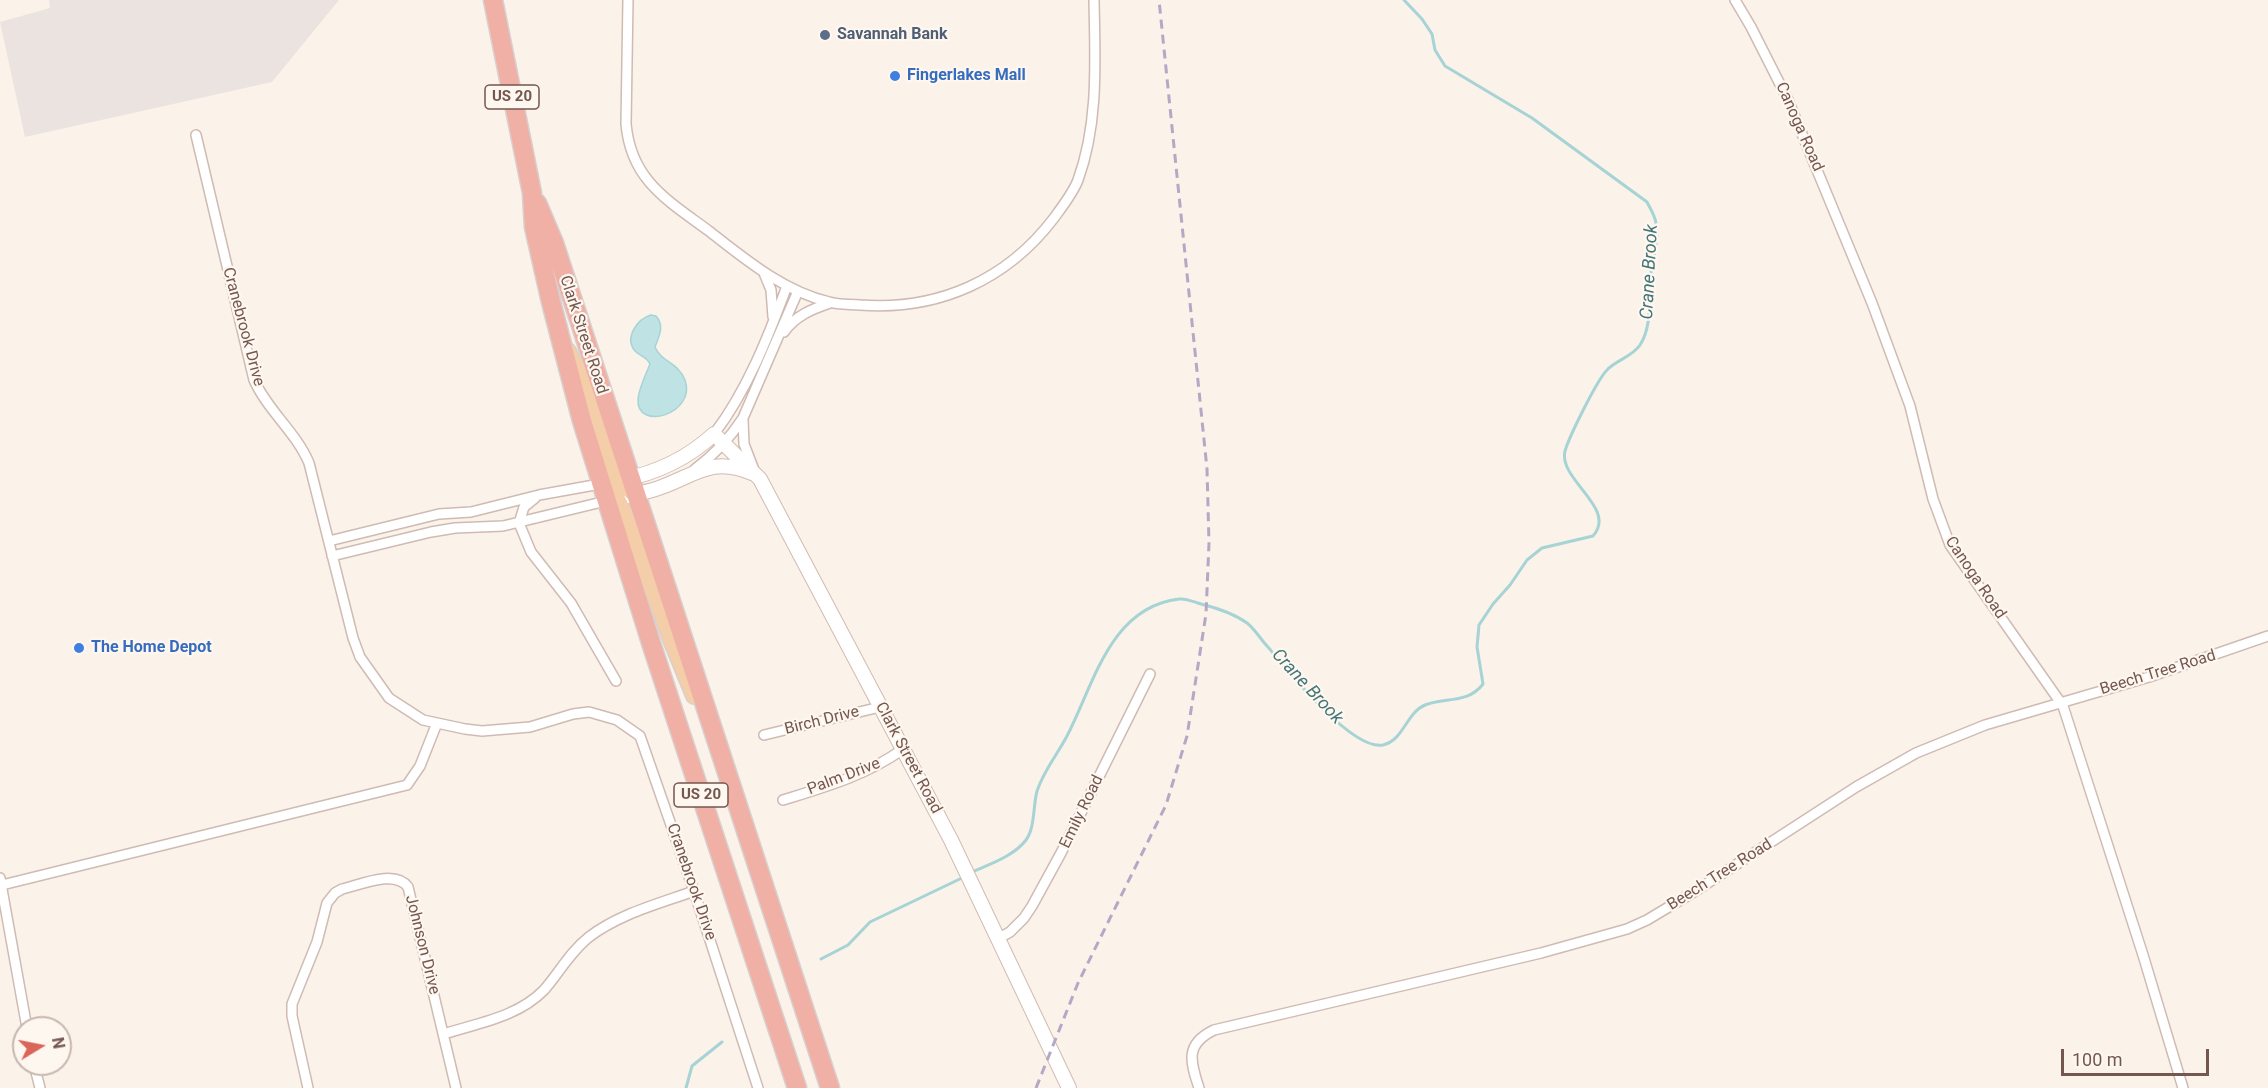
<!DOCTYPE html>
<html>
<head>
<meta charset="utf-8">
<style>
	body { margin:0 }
	#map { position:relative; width:2268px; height:1088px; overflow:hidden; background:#fbf2ea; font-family:Roboto,sans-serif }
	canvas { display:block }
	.north { position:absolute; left:12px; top:1016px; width:60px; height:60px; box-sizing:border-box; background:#fef7f0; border:2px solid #c7b7b0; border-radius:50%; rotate:80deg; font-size:16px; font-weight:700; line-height:24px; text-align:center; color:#74574f }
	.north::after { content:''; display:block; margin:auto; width:21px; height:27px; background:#da6659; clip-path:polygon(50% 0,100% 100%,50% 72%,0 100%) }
	.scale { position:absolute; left:2061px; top:1049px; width:148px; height:27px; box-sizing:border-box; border:3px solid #74574f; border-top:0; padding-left:8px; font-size:18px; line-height:21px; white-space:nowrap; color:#74574f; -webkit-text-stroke:4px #fef7f0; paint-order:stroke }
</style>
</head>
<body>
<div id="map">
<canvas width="2268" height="1088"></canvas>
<div class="north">N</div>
<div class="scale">100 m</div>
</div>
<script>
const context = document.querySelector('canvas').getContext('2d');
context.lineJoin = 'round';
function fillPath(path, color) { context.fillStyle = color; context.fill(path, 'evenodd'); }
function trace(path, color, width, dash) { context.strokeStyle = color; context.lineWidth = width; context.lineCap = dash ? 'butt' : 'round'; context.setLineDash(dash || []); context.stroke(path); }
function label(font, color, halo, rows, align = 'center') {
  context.font = font + ' Roboto,sans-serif'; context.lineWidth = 4.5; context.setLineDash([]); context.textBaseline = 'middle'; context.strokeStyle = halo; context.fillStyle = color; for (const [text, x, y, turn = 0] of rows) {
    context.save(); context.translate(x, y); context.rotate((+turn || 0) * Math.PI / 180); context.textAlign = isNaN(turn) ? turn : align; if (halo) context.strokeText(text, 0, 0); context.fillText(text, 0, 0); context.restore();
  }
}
fillPath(new Path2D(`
	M49 0H339L272 82 25 137 0 22 50 8Z`), '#eae3df');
const water = new Path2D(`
	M651 315 656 316C665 326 659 336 655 347 661 362 679 363 685 380 697 414 636 432 638 399 639 388 646 374 650 364 646 356 641 357 635 351 624 338 637 319 651 315Z`);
fillPath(water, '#bfe3e4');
trace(water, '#a6d3d4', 1.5);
trace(new Path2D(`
	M972 872C990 864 1014 856 1026 840 1035 828 1033 806 1037 791 1044 770 1057 755 1067 736 1094 684 1110 607 1179 599 1186 598 1194 602 1201 604 1217 608 1233 613 1247 623 1255 629 1261 640 1268 647 1287 670 1352 751 1383 745 1404 740 1406 713 1425 705 1445 697 1468 704 1483 684L1477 647 1479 625 1493 604 1510 585 1527 560 1542 548 1593 536C1618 508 1558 480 1565 451 1569 437 1597 380 1607 370 1616 360 1632 357 1640 345 1653 325 1648 296 1651 273 1653 256 1659 240 1656 223 1655 216 1650 208 1647 202L1532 118 1445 66 1435 50 1432 34 1422 19 1404 0
	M821 959 848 945 870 922 964 877
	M686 1088 692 1066 722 1042`), '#a6d3d4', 3);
const street = new Path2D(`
	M628 0 626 124C631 180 667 200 709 231 745 259 783 291 829 302 839 305 850 304 860 305 938 311 1007 280 1054 218 1062 207 1073 193 1078 180 1099 122 1095 60 1094 0
	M1735 0 1751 27 1788 100 1872 303 1910 406 1933 499 1950 545 2063 706 2143 955 2183 1088
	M196 135 254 380C268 411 296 432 309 463L353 638 360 657 389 698 423 720 465 729 482 731 530 727 573 714 589 712 617 720 640 736 694 891 758 1088
	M764 273 771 290 773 317
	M784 332C795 316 812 309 830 303
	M743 420 744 444 754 470
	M714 434C747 391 768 337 787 286
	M695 469C714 455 730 438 743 418L798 291
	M519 523 531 552 571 603 616 681
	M519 523 524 507 535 498
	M329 541 439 514 471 512 539 495 600 484
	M332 556 431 532 455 528 503 526 606 501
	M764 735 880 707
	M783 800C825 787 867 775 903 749
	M0 878 27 1028
	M2 885 407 785 420 766 437 723
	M999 938 1010 932 1024 918 1032 906 1061 853 1150 674
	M444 1034C478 1023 518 1017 544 990 559 973 570 952 589 937 619 914 658 904 694 891
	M34 1064 40 1088
	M308 1088 292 1016V1004L317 942 327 903 335 893 342 889C360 885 395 869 408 887L456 1088
	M1199 1088C1190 1061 1185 1044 1214 1030L1541 953 1627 929 1647 920 1697 890 1856 787 1916 753 1985 725 2149 677 2268 636`);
const secondary = new Path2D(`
	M621 480C657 473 687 459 714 434L760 479 951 840 1069 1088
	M628 496C640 493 653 491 664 486 698 473 713 457 752 473`);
const primary = new Path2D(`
	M568 351C579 371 587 390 594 411 603 440 606 475 633 493
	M600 484 613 490 624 512 671 640 694 696`);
const highway = new Path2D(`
	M493 0 532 193 534 227 551 302 582 421 652 646 797 1088
	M537 203 554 243 830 1088`);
trace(street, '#cfbbb3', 12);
trace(secondary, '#d1bbb1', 16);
trace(primary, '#d8d0ce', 18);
trace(highway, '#d8d0ce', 21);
trace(street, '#fff', 9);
trace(secondary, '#fff', 14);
trace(primary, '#f4cea8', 15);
trace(highway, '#f0b0a6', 18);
trace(new Path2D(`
	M1036 1088 1078 983 1166 805 1187 736 1206 614 1209 543 1207 469 1159 0`), '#b4a8c5', 3, [9, 6]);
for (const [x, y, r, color] of [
	[825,35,6,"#5c6f8a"],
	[895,76,6,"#3f7fe0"],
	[79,648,6,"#3f7fe0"]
]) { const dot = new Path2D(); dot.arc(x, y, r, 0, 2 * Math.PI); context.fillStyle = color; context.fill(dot); trace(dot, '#fef7f0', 2); }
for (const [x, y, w] of [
	[512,97,54],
	[701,795,54]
]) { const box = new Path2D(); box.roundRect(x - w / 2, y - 12, w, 24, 4.5); context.fillStyle = '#fef7f0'; context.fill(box); trace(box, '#74574f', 1.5); }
label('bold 15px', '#74574f', null, [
	["US 20",512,97],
	["US 20",701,795]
]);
label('bold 16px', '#4e5e75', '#fef7f0', [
	["Savannah Bank",837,35]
], 'left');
label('bold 16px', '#366cbe', '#fef7f0', [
	["Fingerlakes Mall",907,76],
	["The Home Depot",91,648]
], 'left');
label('16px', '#74574f', '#fef7f0', [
	["Canoga Road",1799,127,66],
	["Cranebrook Drive",243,327,75],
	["Clark Street Road",583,335,72],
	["Canoga Road",1975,578,56],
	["Beech Tree Road",2158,673,-17],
	["Birch Drive",822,721,-14],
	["Clark Street Road",908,758,62],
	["Palm Drive",844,777,-21],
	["Emily Road",1082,812,-64],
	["Beech Tree Road",1720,875,-32],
	["Cranebrook Drive",691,882,71],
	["Johnson Drive",422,945,76]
]);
label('italic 18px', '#437678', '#fef7f0', [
	["Crane Brook",1650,272,-87],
	["Crane Brook",1307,687,47]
]);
</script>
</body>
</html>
